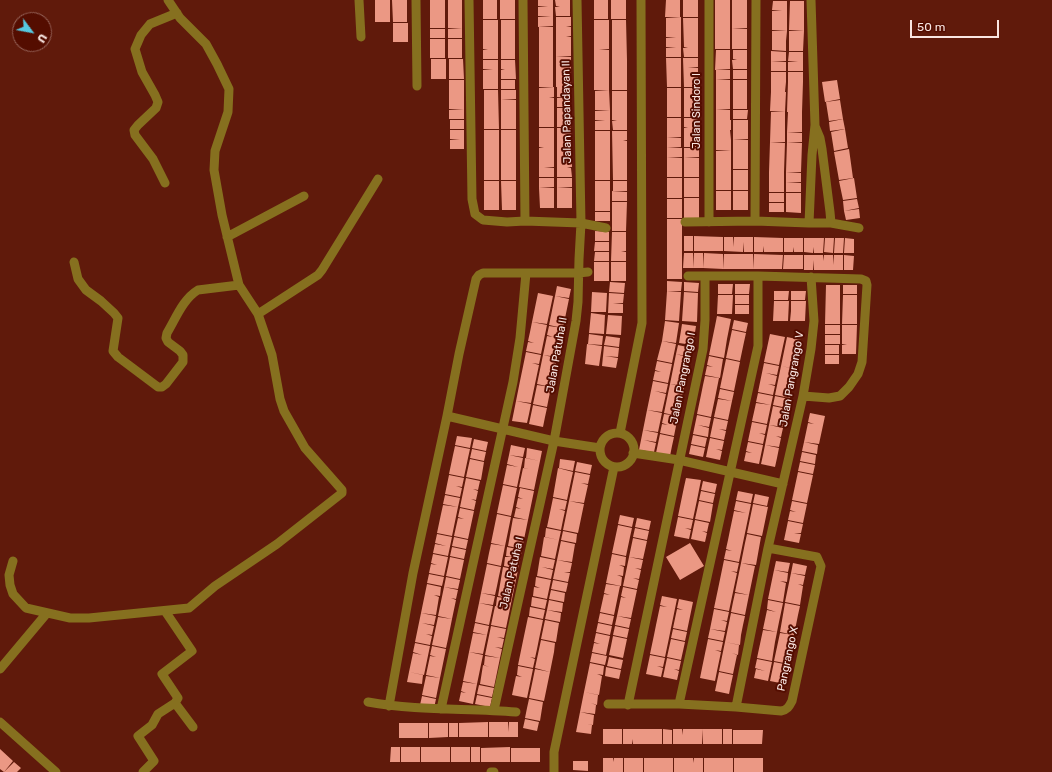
<!DOCTYPE html>
<html>
<head>
<meta charset="utf-8">
<style>
	body { margin:0 }
	#map { position:relative; width:1052px; height:772px; overflow:hidden; background:#601a0b; font-family:Rubik,sans-serif }
	canvas { display:block }
	.north { position:absolute; left:12px; top:12px; width:40px; height:40px; box-sizing:border-box; background:#540d00; border:1px solid #96645a; border-radius:50%; rotate:122deg; font-size:11px; font-weight:700; line-height:16px; text-align:center; color:#f9e6e2 }
	.north::after { content:''; display:block; margin:auto; width:14px; height:18px; background:#56c9e1; clip-path:polygon(50% 0,100% 100%,50% 72%,0 100%) }
	.scale { position:absolute; left:910px; top:20px; width:89px; height:18px; box-sizing:border-box; border:2px solid #f9e6e2; border-top:0; padding-left:5px; font-size:12px; line-height:14px; white-space:nowrap; color:#f9e6e2; -webkit-text-stroke:3px #540d00; paint-order:stroke }
</style>
</head>
<body>
<div id="map">
<canvas width="1052" height="772"></canvas>
<div class="north">U</div>
<div class="scale">50 m</div>
</div>
<script>
const context = document.querySelector('canvas').getContext('2d');
context.lineJoin = 'round';
function fillPath(path, color) { context.fillStyle = color; context.fill(path, 'evenodd'); }
function trace(path, color, width, dash) { context.strokeStyle = color; context.lineWidth = width; context.lineCap = dash ? 'butt' : 'round'; context.setLineDash(dash || []); context.stroke(path); }
function label(font, color, halo, rows, align = 'center') {
  context.font = font + ' Rubik,sans-serif'; context.lineWidth = 4; context.setLineDash([]); context.textBaseline = 'middle'; context.strokeStyle = halo; context.fillStyle = color; for (const [text, x, y, turn = 0] of rows) {
    context.save(); context.translate(x, y); context.rotate((+turn || 0) * Math.PI / 180); context.textAlign = isNaN(turn) ? turn : align; if (halo) context.strokeText(text, 0, 0); context.fillText(text, 0, 0); context.restore();
  }
}
fillPath(new Path2D(`
	M375 0H390V22H375Z
	M392 0H407V22H393Z
	M430 0H445V28H430Z
	M448 0H462V28H448Z
	M483 0H497V19H483Z
	M500 0H515V9H505H515V19H500Z
	M538 0H553V26L538 27V17L551 16H538V7H548L538 6Z
	M555 0H570V16H556L555 7H560L556 6Z
	M594 0H608V19H594Z
	M611 0H626V19H611Z
	M666 0H680V17H665Z
	M683 0H698V17H683Z
	M715 0H730V29H715Z
	M732 0H747V28L732 29Z
	M773 1H787V31L772 30V11H782L772 10Z
	M790 1H804V31L789 30Z
	M556 17H571V26L566 27H571V36H566L571 37V56L556 57Z
	M681 17V57H666V48L676 47H666V38H676L666 37V18Z
	M683 18H698V57H684L683 48H688L684 47Z
	M483 20H498V59H483V50H488L483 49Z
	M501 20H515V59H501Z
	M594 20H609V49L599 50H609V60H594V40H599H594Z
	M612 20H626L627 60H612V50H622H612Z
	M393 23H408V42H393Z
	M539 27H553V57H539Z
	M462 28V38H448V29Z
	M430 29H445V38H430Z
	M715 29H730V49H715Z
	M732 29H747V49H732Z
	M772 31H787L786 41H781H786V51L772 50Z
	M789 31H804L803 51H789Z
	M430 39H445V58H430Z
	M448 39H462V58H448Z
	M716 50H730V69L715 70Z
	M733 50H747V69H733L732 60H737L733 59Z
	M771 51 786 52V61H771Z
	M789 52H803V71H788V62H798L788 61Z
	M539 57H553V87H539V77H543H539Z
	M556 57H571V87H556Z
	M666 58H681V87H667Z
	M683 58H698V67H688L698 68V87H684Z
	M431 59H446V79H431V69H436H431Z
	M449 59H463L464 79H449Z
	M483 60H498V89H483V70H493L483 69Z
	M501 60H515L516 79H501V70H505L501 69Z
	M594 60H609V90H594Z
	M612 60H627V90H612Z
	M771 61 786 62V71H771Z
	M716 70H730V79L716 80Z
	M733 70H747V79H733Z
	M771 72H786V82H771Z
	M788 72H803V82H788Z
	M449 80H464V109H449Z
	M501 80H515V89H501Z
	M716 80H730V109L716 110Z
	M733 80H747V109H733Z
	M837 80 840 99 825 102 822 82Z
	M771 82H786L785 92H771Z
	M788 82H803L802 112H787Z
	M554 87V97H549L554 98V127H539V88Z
	M557 87H571V97H557Z
	M667 88H681V117H667Z
	M684 88H698V117H684Z
	M484 90H498L499 129H484Z
	M501 90H516V99L501 100Z
	M609 90 610 110H595V91Z
	M612 91H627V130H613L612 121H617L612 120Z
	M771 92H786L785 112 770 111Z
	M571 97V107H557V98Z
	M501 100H516V129H501Z
	M840 100 843 119 829 121 826 102Z
	M557 108H571V127H557Z
	M464 109V119H449V110Z
	M610 110V130H595V121H605L595 120V111Z
	M716 110H730V120H716Z
	M733 110H748L747 119H733Z
	M771 112H785V142H770Z
	M788 112H802V132H787Z
	M667 118H681V137L667 138Z
	M684 118H698L699 147H684V128H688L684 127Z
	M843 119 845 129 830 131 829 122Z
	M450 120H464V129H450Z
	M716 120H731V130H726H730L731 140H716Z
	M733 120H748V139L733 140Z
	M539 128H554V167H544L554 168V177H539V148H544L539 147Z
	M557 128H571L572 167H567L571 168 572 177H557Z
	M845 129 848 148 834 151 831 132Z
	M450 130H464V149H450V140H460L450 139Z
	M484 130H499V140H489H499V150H489H499V180H484Z
	M501 130H516V150H511H516V160H511H516V180H501Z
	M595 131H610V180H595Z
	M612 131H627V140H623L627 141V180H613Z
	M787 132 802 133V142H787Z
	M667 138H681V147L667 148Z
	M716 140H731V150H716Z
	M733 140H748V169H733Z
	M770 142 785 143 784 172H769Z
	M787 142 802 143 801 172H786Z
	M667 148H682V157L667 158Z
	M684 148H699V157L684 158Z
	M849 149 853 178 839 180 834 152Z
	M731 150V170H716V151Z
	M667 158H682V177H667Z
	M684 158H699V177H684Z
	M716 170H731V190H716Z
	M733 170H748V190H733Z
	M769 172H784V192H769Z
	M786 172 801 173V182H786Z
	M539 178H554V187L539 188Z
	M557 178H572V187L557 188Z
	M667 178H682V198H667Z
	M684 178H699V197H684Z
	M854 178 857 198 843 200 839 181Z
	M484 181H499V210H484Z
	M501 181H516V210H502Z
	M595 181H610V211H595V201H600H595Z
	M613 181H627V191H613Z
	M786 182 801 183V192H786Z
	M539 188H554V208H540Z
	M557 188H572V198H567H572V208H557Z
	M612 191 627 192V201H612Z
	M716 191H731V210H716Z
	M733 191H748V210H733Z
	M769 193H784V202H769Z
	M786 193H801V213L786 212Z
	M684 198H699V218H684Z
	M667 199H682V218H667Z
	M857 199 859 208 844 211 843 201Z
	M612 202H627L626 231H612Z
	M769 203H784V212H769Z
	M859 209 860 218 846 220 844 211Z
	M595 212H610V221H595Z
	M667 219H682V229H667Z
	M667 229H682V239H667Z
	M595 231 609 232V241H595Z
	M612 232H626V251H621L626 252V261H611Z
	M684 236H693V251H684Z
	M694 236 723 237V251H694Z
	M724 237H733L734 247V237H753V252H744L743 242V252L724 251Z
	M754 237 783 238V252H764L763 246V252H754Z
	M784 238H803V252H794L793 247V252H784Z
	M804 238H824L823 253H814L813 247V253L804 252Z
	M825 238H834L833 253 824 252Z
	M835 238H844L843 253H834Z
	M845 238 854 239V253H844Z
	M667 239H682V259H667Z
	M595 242H609V251H594Z
	M595 252H609V261H594Z
	M684 253H693V268H683Z
	M694 253H703V268H693Z
	M704 253 723 254V269L703 268Z
	M724 254H753V269H723Z
	M754 254 783 255 782 269H763V259V269H753Z
	M784 255H803V269H783Z
	M804 255H823L824 261V255H833L834 265V255H843V270H814L813 260V270H804Z
	M844 255 854 256 853 270H844Z
	M667 259H682V279H667Z
	M594 262H609V281H594Z
	M611 262H626V281H611Z
	M667 281 682 282 681 291H667Z
	M610 282 625 283 624 293 609 292Z
	M684 282 699 283 698 292 684 291Z
	M718 284H733L732 294H718Z
	M735 284H750L749 294H735Z
	M826 285H840V324H825Z
	M843 285H857V294H843Z
	M557 286 571 289 569 298 555 296Z
	M667 291 681 292 679 321 665 320Z
	M774 291H789L788 300H774Z
	M791 291H806L805 300H791Z
	M592 292 607 293 606 312H591Z
	M684 292 698 293 697 322 682 321Z
	M538 293 553 296 547 324 532 322Z
	M609 293 624 294 623 303H613L623 304V313H608Z
	M718 295H733L732 314H717Z
	M735 295H749V304H735Z
	M843 295H857V324H842Z
	M555 296 569 299 563 328 549 325Z
	M774 301H789L788 321H773Z
	M791 301H806L805 321H790L791 311H795H791Z
	M735 305H749V314H735Z
	M591 313 605 315 604 334 589 333 590 323 600 324 590 323Z
	M608 315 622 316 621 335 606 334Z
	M717 316 731 319 729 329 715 326Z
	M734 320 748 323 746 332 732 329Z
	M665 321 679 323 676 343 662 341Z
	M532 322 547 325 541 354 526 351 528 342 534 343 528 341 530 332 541 334 530 332Z
	M682 324 696 326 693 345 679 343Z
	M825 325H840V334H825Z
	M842 325H857L856 354H842V345L847 344H842Z
	M549 326 563 328 558 357 543 355 547 336 553 337 547 335Z
	M715 326 729 329 727 339 716 336 727 339 724 358 709 355Z
	M732 330 746 333 744 342 739 341 744 342 740 361 726 358Z
	M589 334 603 336 602 345 588 344Z
	M770 334 785 337 783 346 777 345 783 346 779 365 764 362Z
	M825 335H840V344H825Z
	M606 336 620 338 619 347 604 345Z
	M787 337 801 340 799 349 794 348 799 350 796 369 781 366Z
	M662 341 676 344 672 363 657 360Z
	M587 344 602 346 599 366 585 364 586 354 592 355 586 354Z
	M678 345 692 348 690 357 676 354Z
	M825 345H839V354H825Z
	M604 346 619 348 618 357 605 356 618 358 616 368 602 366Z
	M526 352 541 355 539 364 532 363 539 365 535 384 520 381Z
	M676 354 690 358 684 386 670 384 672 374 678 375 672 374 674 364 680 366 674 364Z
	M543 355 557 358 555 367 550 366 555 368 551 387 537 384Z
	M825 355H839V364H825Z
	M709 356 723 359 720 378 705 375 707 366 713 367 707 365Z
	M726 359 740 362 734 391 720 388Z
	M657 361 672 364 668 383 653 380 655 371 661 372 655 370Z
	M764 363 779 366 777 375 766 373 777 376 775 385 768 384 775 386 773 395 758 392Z
	M781 366 795 369 790 398 775 395Z
	M705 376 719 378 717 388 703 385Z
	M520 381 535 384 531 403 516 401Z
	M653 381 668 384 666 393 655 391 666 394 662 412 647 410Z
	M670 384 684 387 678 416 664 413Z
	M537 385 551 387 547 407 533 404Z
	M703 385 717 388 715 398 701 395Z
	M720 389 734 392 732 401 718 398Z
	M758 393 773 396 771 405 756 402Z
	M701 395 715 398 711 417 697 414Z
	M775 396 789 399 787 408 773 405Z
	M718 399 732 401 728 420 714 417Z
	M516 401 531 404 529 414 523 412 529 414 527 423 512 421Z
	M756 403 771 405 767 424 752 421Z
	M533 405 547 408 545 417 540 416 545 417 543 427 529 424Z
	M773 406 787 409 784 427 769 425Z
	M647 410 662 413 658 432 643 430Z
	M810 413 825 416 819 444 804 442 808 423 814 424 808 422Z
	M664 414 678 416 674 436 660 433 662 424 668 425 662 423Z
	M697 415 711 418 709 427 698 425 709 428 708 437 693 434Z
	M714 418 728 421 726 430 719 429 726 431 724 440 710 437Z
	M752 422 767 425 765 434 759 433 765 435 763 444 748 441Z
	M769 425 783 428 781 437 776 436 781 438 779 447 765 445Z
	M643 430 658 433 656 442 644 440 656 443 654 452 639 450Z
	M660 434 674 437 672 446 667 445 672 446 670 456 656 453Z
	M693 435 707 438 705 447 691 444Z
	M457 436 472 438 470 448 455 445Z
	M710 438 724 441 722 450 716 449 722 451 720 460 706 457Z
	M474 439 488 442 486 451 472 448Z
	M748 442 763 445 759 464 744 461 746 452 752 453 746 451Z
	M804 442 818 445 817 454 802 451Z
	M511 445 525 448 523 457 509 455Z
	M691 445 705 448 703 457 689 454Z
	M765 445 779 448 777 458 763 455Z
	M455 446 470 449 468 458 453 455Z
	M527 448 542 451 540 461 526 458Z
	M472 449 486 452 484 461 470 458Z
	M802 452 816 455 815 464 800 461Z
	M453 455 468 458 464 477 449 474Z
	M509 455 523 458 517 487 503 484 507 465 518 467 507 464Z
	M763 455 777 458 775 467 761 464Z
	M525 458 540 461 534 490 519 487 523 468 529 469 524 468Z
	M470 459 484 462 481 480 466 477Z
	M560 459 575 461 573 471 559 468Z
	M577 462 592 465 590 474 575 471Z
	M800 462 815 465 813 474 798 471Z
	M558 468 573 472 571 481 560 479 571 481 567 500 553 497Z
	M575 472 590 475 588 484 581 483 588 485 584 503 569 501Z
	M798 472 813 475 807 503 792 500Z
	M449 475 464 478 462 487 456 486 462 488 460 497 445 494Z
	M466 478 480 481 478 490 473 489 478 491 476 500 471 499 476 501 474 510 460 507Z
	M686 478 701 480 699 490 684 487Z
	M703 481 717 484 715 493 701 490Z
	M503 485 517 488 515 497 501 494Z
	M684 487 699 490 697 500 685 497 697 500 693 519 678 516Z
	M520 488 534 491 528 520 514 517 516 508 521 509 516 507 518 498 523 499 518 497Z
	M701 491 715 494 713 503 699 500Z
	M738 491 753 494 751 503 736 500Z
	M501 494 515 497 513 507 505 505 513 507 511 516 497 513Z
	M755 494 769 497 767 506 753 503Z
	M445 495 460 498 458 507 443 504Z
	M553 498 567 501 565 510 559 509 565 511 563 520 557 519 563 520 561 530 547 527Z
	M569 501 584 504 578 533 563 530Z
	M699 501 713 504 710 522 695 519Z
	M736 501 751 504 745 533 730 530 734 511 746 513 734 510Z
	M792 501 807 504 803 523 788 520 790 511 796 512 790 510Z
	M753 504 768 507 762 536 747 533Z
	M443 505 458 507 452 536 437 533 441 514 447 516 441 514Z
	M460 508 474 511 468 539 454 536 458 518 464 519 458 517Z
	M497 514 511 517 505 546 491 543Z
	M620 515 634 518 632 527 618 524Z
	M678 517 693 520 691 529 685 528 691 530 689 539 674 536Z
	M513 518 528 520 522 549 508 546Z
	M637 518 651 521 649 530 635 527Z
	M695 520 709 523 707 532 702 531 707 533 705 542 691 539Z
	M788 521 803 524 801 533H794L801 534 799 543 784 540Z
	M618 525 632 528 630 537 619 535 630 537 626 556 612 553Z
	M546 528 561 531 559 540 545 537Z
	M635 528 649 531 647 540 633 537Z
	M730 530 745 533 739 562 724 559 726 550 732 551 726 549 728 540 734 541 728 540Z
	M563 531 577 534 576 543 561 540Z
	M437 534 452 537 448 556 433 553 435 544 446 546 435 543Z
	M747 534 761 537 756 565 741 563 743 553 749 554 743 553 745 543 751 545 745 543Z
	M454 537 468 540 466 549 452 546Z
	M544 537 559 540 555 559 541 556Z
	M633 538 647 541 643 559 629 557Z
	M561 541 575 544 572 562 557 560Z
	M690 543 704 566 680 580 666 557Z
	M491 544 505 546 501 566 487 563 489 553 494 555 489 553Z
	M452 547 466 550 464 559 450 556Z
	M507 547 522 550 518 569 504 566 505 557H512L506 556Z
	M433 554 448 557 444 576 429 573 431 564 437 565 431 563Z
	M612 554 626 557 625 566 619 565 624 567 623 576 617 575 622 577 621 586 606 583Z
	M450 557 464 560 460 579 446 576 448 567 454 568 448 567Z
	M540 557 555 560 553 569 542 567 553 570 551 579 537 576Z
	M629 557 643 560 641 569 635 568 641 570 639 579 633 578 639 580 637 589 623 586Z
	M557 560 572 563 570 572H564L570 573 568 582 553 579Z
	M724 560 739 563 737 572 731 571 737 573 733 592 718 589Z
	M776 561 790 563 788 572 774 570Z
	M741 563 755 566 749 595 735 592Z
	M793 563 807 566 805 575 791 573Z
	M487 564 501 567 499 576 493 575 499 576 497 586 491 584 497 586 495 595 481 593Z
	M503 567 518 570 514 589 508 588 514 589 512 599 498 596Z
	M774 570 788 573 787 582 780 581 786 583 783 602 768 599Z
	M791 573 805 576 803 585 798 584 803 586 800 605 785 602Z
	M429 574 444 577 442 586 427 583Z
	M446 577 460 580 458 589 444 587Z
	M536 577 551 580 547 599 533 596 534 587 540 588 535 586Z
	M553 580 568 583 566 592 551 589Z
	M427 584 441 587 440 596 434 595 439 597 436 615 421 613Z
	M606 584 620 586 614 615 600 612 604 594 610 595 604 593Z
	M444 587 458 590 456 599 451 598 456 600 452 619 438 616Z
	M623 587 637 590 631 618 617 616 621 597 626 598 621 596Z
	M718 589 733 592 729 611 714 608Z
	M551 590 565 593 564 602 549 599Z
	M481 593 495 596 493 605 479 603Z
	M735 593 749 595 745 615 731 612 733 602 740 604 733 602Z
	M662 596 677 599 671 628 656 625 660 606 667 607 660 605Z
	M497 597 512 599 506 628 491 625 495 606 501 607 496 606Z
	M532 597 547 600 545 609 531 606Z
	M679 599 693 602 687 631 673 628 677 609 683 610 677 608Z
	M549 600 563 603 562 612 547 610Z
	M768 600 783 603 779 622 774 621 779 622 777 632 763 629 767 610 776 612 767 609Z
	M479 603 493 606 489 625 475 622Z
	M785 603 800 606 798 615 792 614 798 615 794 635 780 632Z
	M530 607 545 610 543 619 529 616Z
	M714 609 729 612 727 621 721 620 727 622 725 631 710 629Z
	M547 610 561 613 560 622 545 619Z
	M421 613 436 616 434 625 422 623 434 626 432 635 426 634 432 636 430 645 415 642Z
	M600 613 614 616 612 625 598 622Z
	M731 613 745 616 743 625 738 624 743 625 741 635 730 633 741 635 740 645 725 642Z
	M617 616 631 619 629 628 615 625Z
	M438 617 452 619 448 639 442 637 448 639 446 648 432 645Z
	M528 617 543 620 539 639 524 636Z
	M545 620 559 623 556 642 541 639Z
	M475 623 489 626 487 635 473 632Z
	M598 623 612 626 610 635 596 632Z
	M656 625 671 628 669 638 654 635Z
	M491 626 506 629 504 638 497 637 504 639 502 648 495 647 502 649 500 658 485 655Z
	M615 626 629 629 627 638 613 635Z
	M673 629 687 632 685 641 671 638Z
	M710 629 725 632 723 641 708 638Z
	M763 630 777 632 775 642 766 640 775 642 772 661 757 658Z
	M473 633 487 635 483 654 469 652Z
	M596 633 610 636 606 655 592 652 594 643 600 644 594 642Z
	M780 633 794 635 792 645 786 643 792 645 789 664 774 661Z
	M654 635 669 638 665 657 650 654Z
	M524 636 539 639 537 649 530 647 537 649 535 658 530 657 535 659 533 668 518 665Z
	M613 636 627 639 623 658 609 655 611 646 616 647 611 646Z
	M671 639 685 642 681 660 667 657Z
	M708 639 723 642 721 651 715 650 721 652 717 671 702 668Z
	M541 640 555 643 554 652 548 651 554 652 552 662 545 660 552 662 550 672 535 668Z
	M725 642 739 645 738 655 732 653 737 655 733 674 719 671Z
	M415 643 430 646 424 675 409 672 413 653 422 655 413 652Z
	M432 646 446 649 440 678 426 675 430 656 436 657 430 655Z
	M469 652 483 655 477 684 463 681 467 662 472 663 467 662Z
	M592 653 607 656 605 665 590 662Z
	M650 655 665 658 663 667 657 666 663 668 661 677 646 674Z
	M485 656 500 658 494 687 480 684 483 665 489 667 484 665Z
	M609 657 623 660 621 669 607 666Z
	M667 658 681 661 679 670 674 669 679 671 677 680 663 677Z
	M757 659 772 662 768 681 754 678 756 669 765 671 755 668Z
	M774 662 789 665 787 674 781 673 787 675 785 684 770 681Z
	M590 663 604 666 603 675 597 674 602 676 599 695 584 692Z
	M518 666 533 669 527 698 512 695 516 676 522 677 517 675Z
	M606 667 621 670 619 679 605 676Z
	M702 668 717 671 715 681 700 678Z
	M535 669 550 672 544 701 529 698 533 679 539 680 533 679Z
	M409 672 423 675 422 684 407 682Z
	M719 672 733 675 731 684 726 683 731 684 729 694 715 691Z
	M426 676 440 678 438 688 433 687 438 688 436 698 422 695Z
	M463 682 477 684 473 704 459 701 461 692 466 693 461 691Z
	M479 685 494 688 492 697 477 694Z
	M584 692 598 695 597 705 591 703 596 705 595 714 580 712Z
	M477 695 492 698 490 707 475 704Z
	M422 696 436 699 434 708 420 705Z
	M529 699 543 702 540 721 525 718 527 708 533 710 527 708Z
	M580 712 594 715 593 725 587 724 592 725 591 734 576 732Z
	M525 719 539 722 537 731 523 728Z
	M488 722V737H459V723Z
	M489 722H508L509 732V722H518V737H489Z
	M399 723H428V738H399Z
	M429 723H448V737L429 738Z
	M449 723H458V737H449Z
	M603 729H622V744H603Z
	M623 729H643V744H633L632 739V744H623Z
	M643 729H662V744H643Z
	M663 729 672 730V744H663Z
	M673 729H682L683 735V729H703L702 744H673Z
	M703 729H722V744H703Z
	M723 729H732V744H723Z
	M733 730H763L762 744H733Z
	M391 747H400V762H390Z
	M401 747H420V762H401Z
	M421 747H450V762H421Z
	M451 747H470V762H451Z
	M471 747H480V762H471Z
	M510 747V762H481V748Z
	M511 748H540V762H511Z
	M0 749 13 761 4 772 0 769Z
	M603 758H613V762L614 758H623V772H603Z
	M624 758H643V772H624Z
	M644 758H673V772H644Z
	M674 758H693L694 763V758H703V772H674Z
	M704 758H733V772H704Z
	M734 758H763V772H734Z
	M573 761H588V771L573 770Z
	M14 762 21 768 17 772H4Z`), '#eb9884');
trace(new Path2D(`
	M359 0 361 37
	M416 0 417 86
	M469 0 472 199 475 214 483 220 507 222 525 221 581 223 606 228
	M523 0 525 221
	M815 126 820 138 822 149 830 212 831 223
	M165 183 153 159 135 135 134 130 138 125 156 108 158 102 155 95 142 72 135 49 141 35 150 24 177 13
	M755 221 756 0
	M685 222 755 221 809 223H831L859 228
	M709 222V0
	M809 223 812 155 815 125 811 0
	M227 237 304 196
	M74 262 78 279 86 290 101 301 114 313 118 318 113 351 118 357 158 387H162L166 384 183 362V355L180 351 168 342 166 338 167 333C176 318 183 299 198 290L239 285
	M688 276H758L861 279 866 281 867 285 862 362 858 374 849 387 840 396 829 398 803 396
	M258 314 318 275 322 270 378 179
	M447 416 554 441 600 448
	M620 433 642 323 641 0
	M600 450a17 17 0 1 1 34 0a17 17 0 1 1-34 0Z
	M633 453 679 460 783 484
	M13 561 9 575 10 585 13 594 26 608 70 618H89L189 608 215 586 277 544 342 493V490L305 448 284 411 280 399 272 355 258 314 239 285 222 215 214 170 215 151 228 112 229 89 217 64 206 44 180 18 168 0
	M165 611 192 651 162 674 178 698 175 703 193 727
	M0 669 47 613
	M368 702C417 711 467 708 516 712
	M608 704H679L736 707 781 711C787 710 789 707 792 701L821 566 817 557 768 548
	M679 704 758 346V276
	M628 705 703 349 705 320V276
	M389 706 413 573 447 416 459 354 476 279 479 275 483 273H578L588 272
	M736 707 768 548 803 396 811 349 814 321 811 277
	M441 709 513 382 520 338 526 273
	M494 710 554 441 576 321 578 302 579 259 581 223 577 0
	M0 722 56 772
	M143 772 154 761 138 736 152 725 158 714 175 703
	M491 772H494
	M554 772V752L614 467`), '#86701f', 9);
label('11px', '#f9e6e2', '#540d00', [
	["Jalan Sindoro I",697,111,-90],
	["Jalan Papandayan II",567,112,-91],
	["Jalan Patuha II",557,355,-80],
	["Jalan Pangrango I",683,378,-79],
	["Jalan Pangrango V",792,379,-80],
	["Jalan Patuha I",512,573,-77],
	["Pangrango X",788,659,-78]
]);
</script>
</body>
</html>
